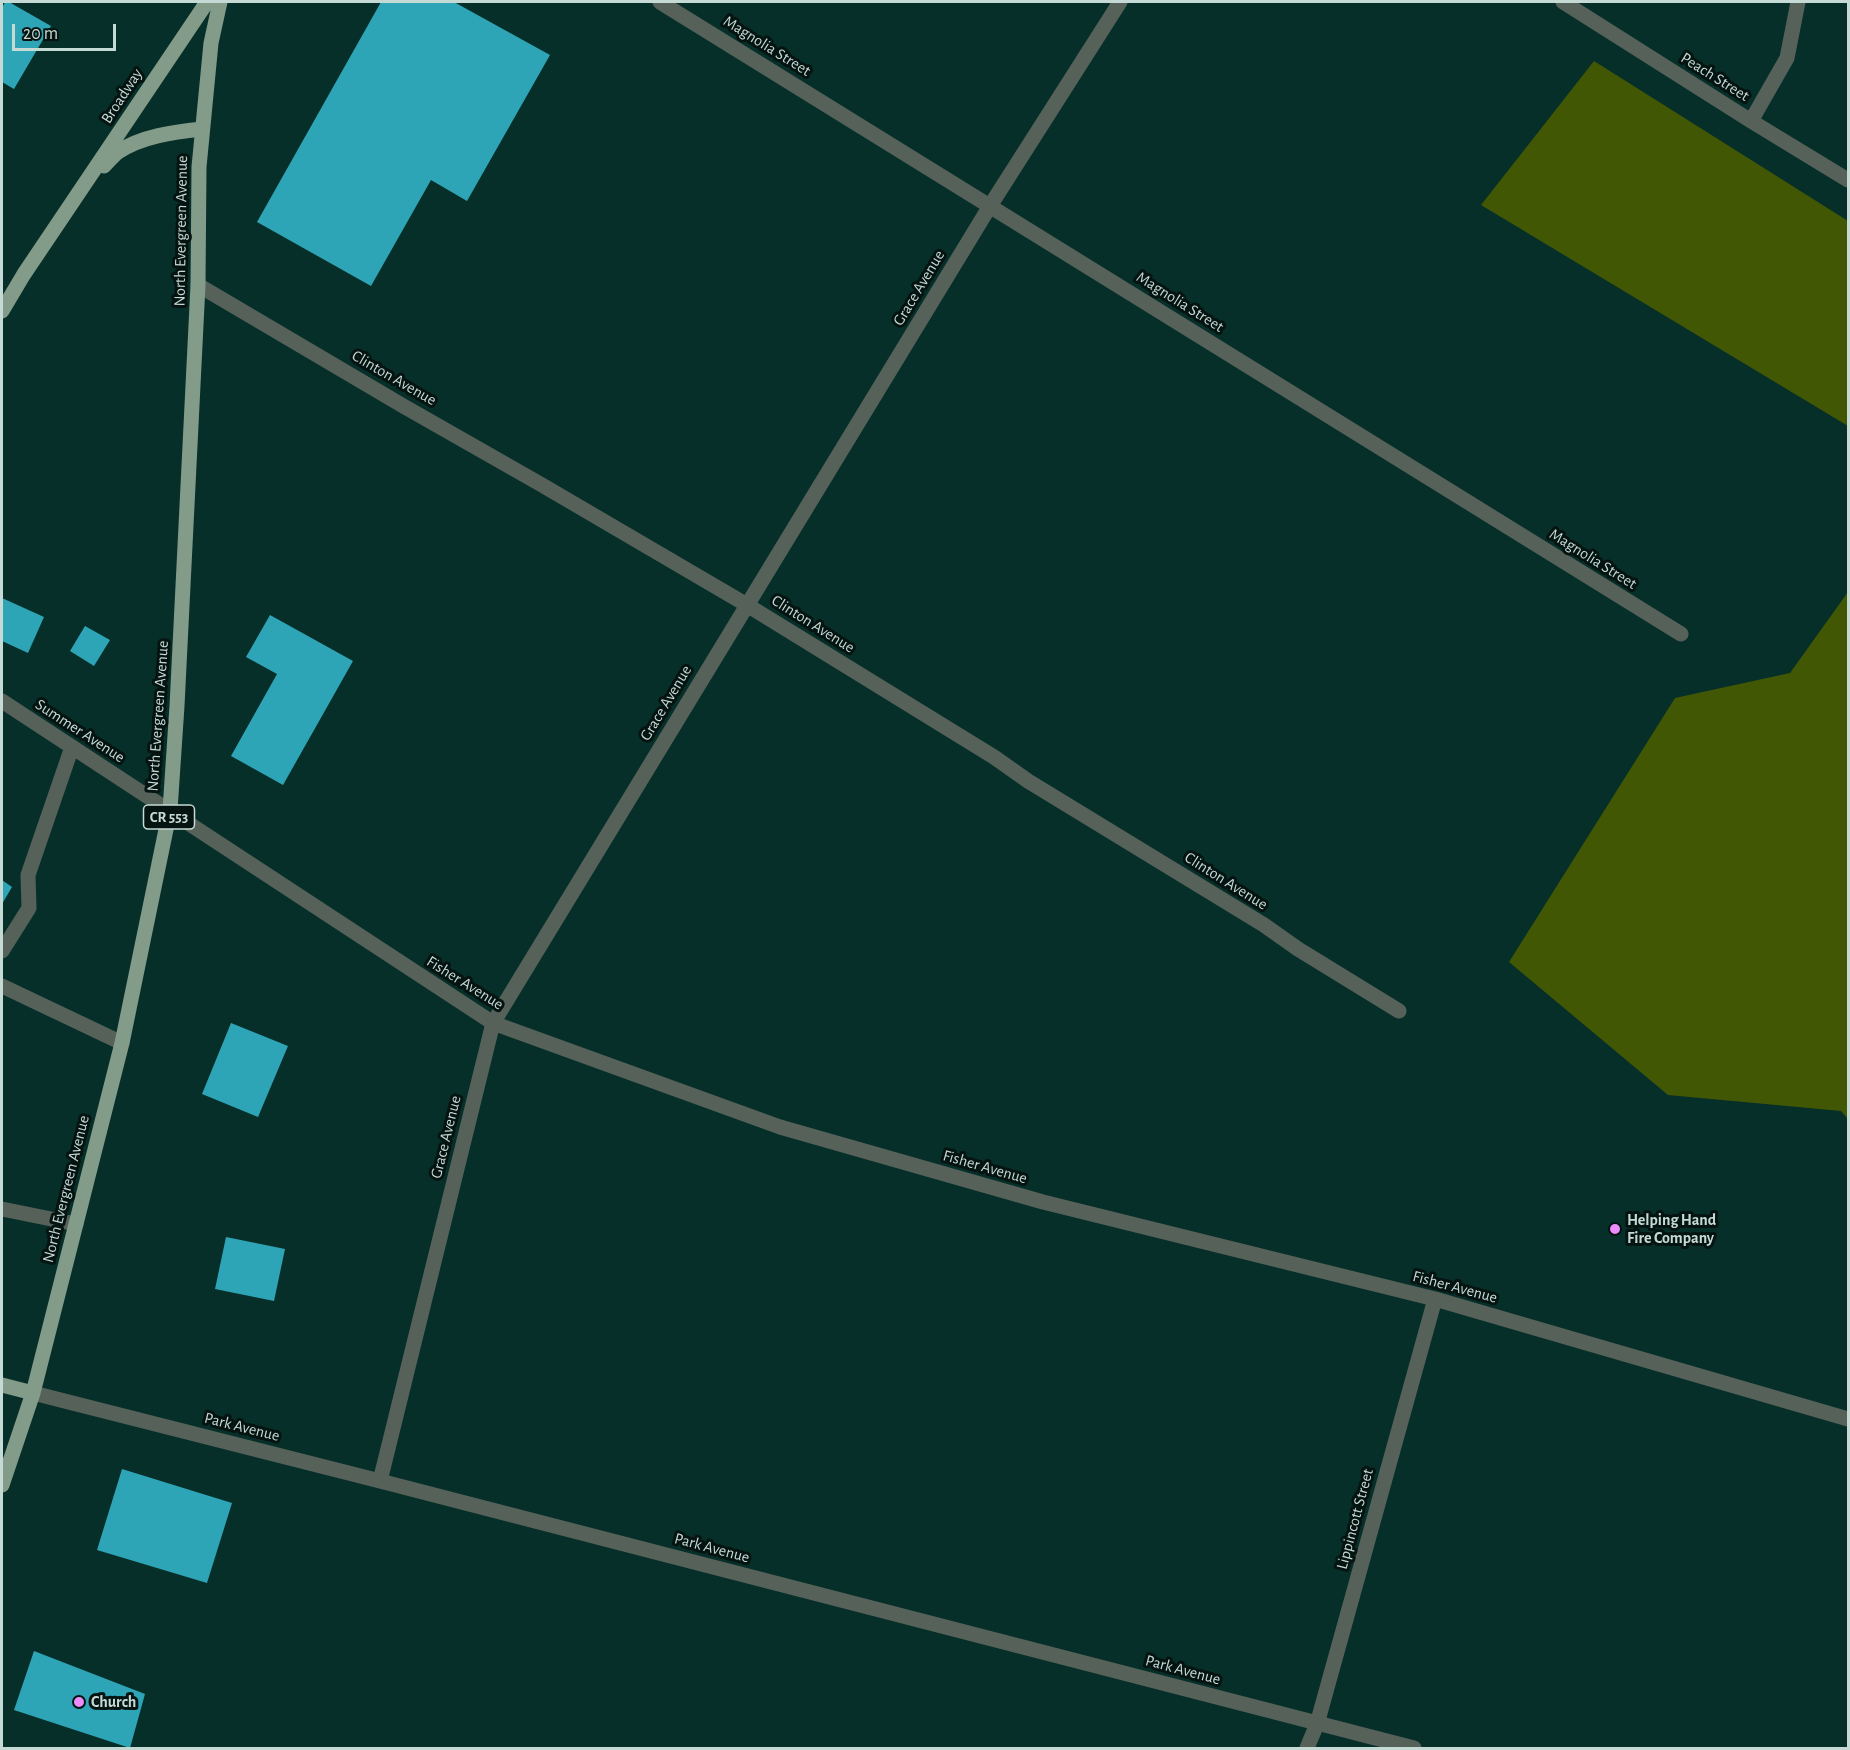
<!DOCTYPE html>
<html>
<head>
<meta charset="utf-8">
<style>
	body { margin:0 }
	#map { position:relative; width:1850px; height:1750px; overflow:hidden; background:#072f29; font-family:"Alegreya Sans",sans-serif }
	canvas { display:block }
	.frame { position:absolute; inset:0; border:3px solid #c5d9d5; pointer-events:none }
	.scale { position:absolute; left:12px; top:24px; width:104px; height:27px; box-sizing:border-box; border:3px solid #c5d9d5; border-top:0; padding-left:8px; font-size:18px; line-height:21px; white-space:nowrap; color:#c5d9d5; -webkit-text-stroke:4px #051411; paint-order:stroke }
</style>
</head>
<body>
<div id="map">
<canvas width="1850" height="1750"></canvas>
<div class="frame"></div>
<div class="scale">20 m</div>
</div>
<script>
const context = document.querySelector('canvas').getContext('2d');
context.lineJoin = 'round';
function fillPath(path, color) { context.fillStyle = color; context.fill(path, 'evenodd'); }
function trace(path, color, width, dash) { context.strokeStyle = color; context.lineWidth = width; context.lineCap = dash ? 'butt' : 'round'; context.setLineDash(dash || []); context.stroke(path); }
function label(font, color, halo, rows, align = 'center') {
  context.font = font + ' "Alegreya Sans",sans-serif'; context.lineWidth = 6; context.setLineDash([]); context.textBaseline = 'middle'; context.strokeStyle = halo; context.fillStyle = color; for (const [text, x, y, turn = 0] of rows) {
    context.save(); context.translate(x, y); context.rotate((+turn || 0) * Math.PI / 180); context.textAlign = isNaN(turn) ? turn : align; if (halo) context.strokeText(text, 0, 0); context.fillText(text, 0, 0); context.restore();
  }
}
fillPath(new Path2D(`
	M1594 61 1848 221V426L1481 205Z
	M1848 592V1119L1841 1111 1668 1095 1509 962 1675 698 1790 673Z`), '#415704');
fillPath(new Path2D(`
	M5 2H9L51 26 14 89 2 82V8Z
	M381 2H454L550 55 467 201 431 180 371 286 257 222Z
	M2 598 44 617 28 653 2 641Z
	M270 615 353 661 283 785 231 756 277 674 246 657Z
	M85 626 110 640 94 666 70 651Z
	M2 880 12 887 2 904Z
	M231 1023 288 1046 258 1117 202 1094Z
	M226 1237 285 1249 274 1301 215 1289Z
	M122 1469 232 1503 207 1583 97 1550Z
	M34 1651 145 1694 130 1748 14 1710Z`), '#2ea5b6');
trace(new Path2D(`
	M660 2 1681 634
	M1563 2 1751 121 1848 180
	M1751 121 1787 58 1798 2
	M198 285 405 407 542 485 747 605 994 757 1028 781 1264 925 1298 949 1399 1011
	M2 701 493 1023 780 1127 1043 1202 1435 1299 1848 1419
	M2 951 29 908 28 875 72 747
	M2 986 122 1043
	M2 1209 76 1224
	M33 1393 380 1481 1414 1748
	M380 1481 493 1023 990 206 1120 2
	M1307 1748 1317 1724 1435 1299`), '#566259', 15);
trace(new Path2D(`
	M104 166C108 162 113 156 118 152 142 136 174 132 202 129
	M2 311 24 274 207 2
	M2 1385 33 1393
	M2 1485 33 1393 122 1043 170 810 177 706 198 285 199 167 211 43 220 2`), '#839b89', 15);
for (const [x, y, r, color] of [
	[1615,1229,6,"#ec8cfb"],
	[79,1702,6,"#ec8cfb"]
]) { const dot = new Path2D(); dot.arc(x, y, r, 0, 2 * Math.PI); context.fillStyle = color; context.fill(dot); trace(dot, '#051411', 2); }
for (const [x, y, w] of [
	[169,817,51]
]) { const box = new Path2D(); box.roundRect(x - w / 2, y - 12, w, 24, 4.5); context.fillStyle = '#051411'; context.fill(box); trace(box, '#c5d9d5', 1.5); }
label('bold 15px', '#c5d9d5', null, [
	["CR 553",169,817]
]);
label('16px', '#c5d9d5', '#051411', [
	["Magnolia Street",767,46,32],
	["Peach Street",1715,77,32],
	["Broadway",122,96,-57],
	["North Evergreen Avenue",181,231,-89],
	["Grace Avenue",919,288,-59],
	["Magnolia Street",1180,302,32],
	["Clinton Avenue",394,378,30],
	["Magnolia Street",1593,559,32],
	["Clinton Avenue",813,624,32],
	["Grace Avenue",666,703,-59],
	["North Evergreen Avenue",158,716,-86],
	["Summer Avenue",80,731,33],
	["Clinton Avenue",1226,881,32],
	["Fisher Avenue",465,983,32],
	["Grace Avenue",446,1137,-76],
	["Fisher Avenue",985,1167,16],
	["North Evergreen Avenue",66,1189,-76],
	["Fisher Avenue",1455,1287,15],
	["Park Avenue",242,1427,14],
	["Lippincott Street",1355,1519,-75],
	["Park Avenue",712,1548,15],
	["Park Avenue",1183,1670,15]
]);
label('bold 16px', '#c5d9d5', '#051411', [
	["Helping Hand",1627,1220],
	["Fire Company",1627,1238],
	["Church",91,1702]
], 'left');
</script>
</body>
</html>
